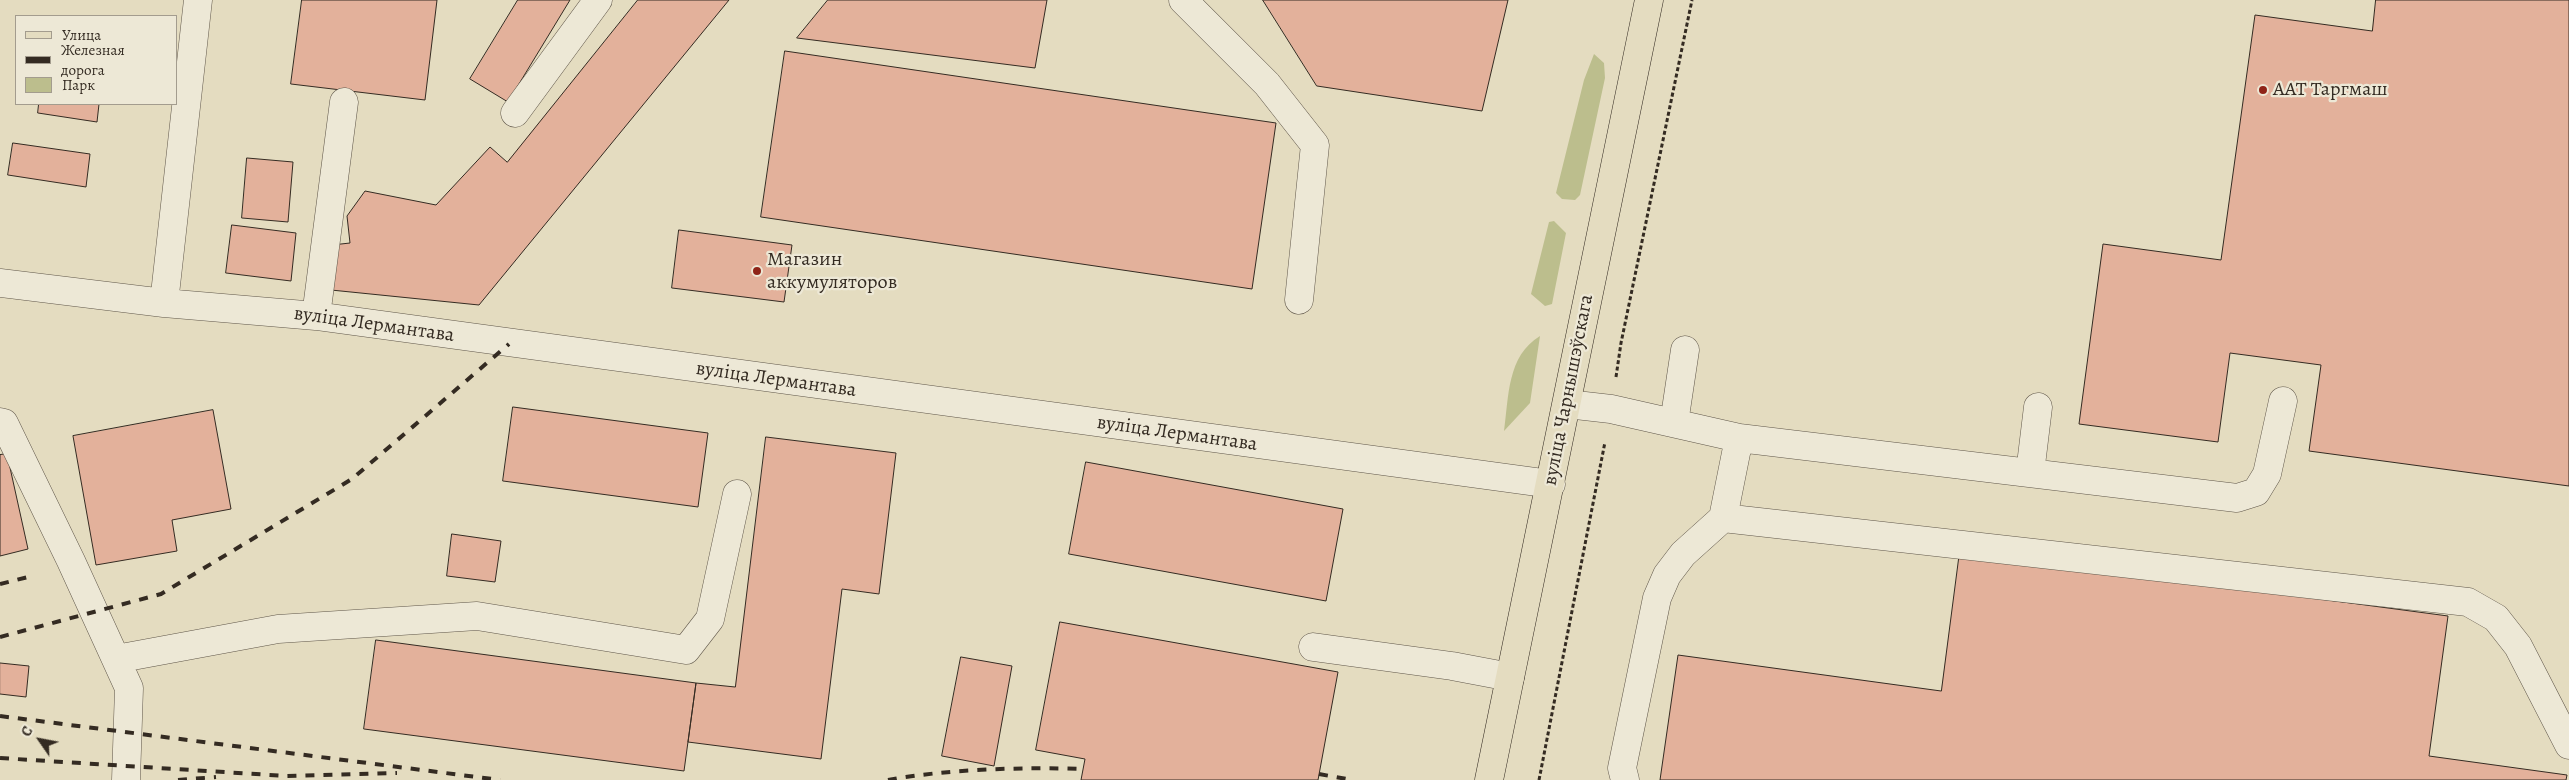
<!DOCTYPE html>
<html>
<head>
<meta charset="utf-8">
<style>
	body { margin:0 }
	#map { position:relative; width:2569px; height:780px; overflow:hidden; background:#e4dcc0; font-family:Alegreya,serif }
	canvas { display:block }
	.legend { position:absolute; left:15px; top:15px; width:162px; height:90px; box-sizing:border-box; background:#ede8d6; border:1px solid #a39c8e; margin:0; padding:6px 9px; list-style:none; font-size:15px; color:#342b22 }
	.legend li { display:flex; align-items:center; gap:10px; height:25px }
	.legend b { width:25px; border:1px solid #a39c8e }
	.north { position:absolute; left:15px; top:715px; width:50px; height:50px; -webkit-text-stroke:4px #ede8d6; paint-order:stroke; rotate:303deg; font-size:14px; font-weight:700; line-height:20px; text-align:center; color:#342b22 }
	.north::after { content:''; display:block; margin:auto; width:18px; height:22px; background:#342b22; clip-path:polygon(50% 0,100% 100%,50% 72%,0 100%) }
</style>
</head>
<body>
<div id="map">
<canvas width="2569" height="780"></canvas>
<ul class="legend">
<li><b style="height:6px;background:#e4dcc0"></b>Улица</li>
<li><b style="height:6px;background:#342b22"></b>Железная дорога</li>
<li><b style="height:14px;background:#bcbe8d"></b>Парк</li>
</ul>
<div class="north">С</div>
</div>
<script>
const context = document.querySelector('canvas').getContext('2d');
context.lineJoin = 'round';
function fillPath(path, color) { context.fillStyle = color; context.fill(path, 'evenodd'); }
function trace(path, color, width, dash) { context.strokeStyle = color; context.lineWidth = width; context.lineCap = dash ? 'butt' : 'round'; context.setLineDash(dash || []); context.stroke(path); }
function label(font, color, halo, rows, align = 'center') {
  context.font = font + ' Alegreya,serif'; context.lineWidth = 4.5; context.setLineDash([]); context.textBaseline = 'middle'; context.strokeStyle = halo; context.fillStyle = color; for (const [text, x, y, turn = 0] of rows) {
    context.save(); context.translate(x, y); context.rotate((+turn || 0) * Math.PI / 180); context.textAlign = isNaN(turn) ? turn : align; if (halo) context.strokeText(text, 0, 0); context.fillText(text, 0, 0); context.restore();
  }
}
fillPath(new Path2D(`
	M1594 54 1604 63 1605 78 1580 195 1575 200 1562 199 1556 193 1584 80Z
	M1554 221 1566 233 1552 304 1545 306 1531 294 1549 222Z
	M1540 336 1530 403 1504 431C1509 396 1507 356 1540 336Z`), '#bcbe8d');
const building = new Path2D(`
	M302 0H437L425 100 291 84Z
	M518 0H570L508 102 470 79Z
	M638 0H729L479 305 331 290 332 245 350 243 347 216 365 191 436 205 490 147 507 162Z
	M828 0H1047L1035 68 797 38Z
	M1263 0H1508L1482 111 1317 86Z
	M2376 0H2569V486L2309 451 2321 365 2230 353 2218 442 2079 424 2103 244 2221 260 2255 15 2372 31Z
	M785 51 1276 123 1252 289 761 217Z
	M39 104H99L97 122 38 113Z
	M13 143 90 154 86 187 8 175Z
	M247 158 293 162 288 222 242 218Z
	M232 225 296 233 291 281 226 273Z
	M679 230 792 245 784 302 672 288Z
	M513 407 708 433 698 507 503 481Z
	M213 410 231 509 172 520 177 551 96 565 73 436Z
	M766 437 896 453 879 594 842 589 821 759 688 742 696 683 735 687Z
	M7 454 28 549 0 556V455Z
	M1086 462 1343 509 1326 601 1069 554Z
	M452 534 501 541 495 582 447 576Z
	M1960 551 2448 616 2429 756 2567 775 2566 780H1660L1678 655 1941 691Z
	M1060 622 1338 672 1318 780H1081L1085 759 1036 750Z
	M376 640 696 683 684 771 364 729Z
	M961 657 1012 666 994 766 942 756Z
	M0 663 29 666 26 697 0 694Z`);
fillPath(building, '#e3b19b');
trace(building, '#342b22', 1);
const minor = new Path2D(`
	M1183 0 1267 84 1315 145 1299 300
	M515 113 598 0
	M0 283 164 303 316 316 1551 484
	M164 303 198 0
	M316 316 344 102
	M1567 404 1611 409 1739 438 2237 498 2256 492 2267 474 2283 401
	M0 422 4 423 71 561 129 688 126 780
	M1674 423 1685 350
	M2030 473 2038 407
	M1723 518 2468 602 2496 618 2518 646 2569 745
	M1313 647 1452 666 1510 677
	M116 659 278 629 477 616 686 650 710 619 737 494
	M1625 780 1622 768 1657 598 1667 575 1683 554 1723 518 1739 438`);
const major = new Path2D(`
	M1489 780 1649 0`);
trace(minor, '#60574a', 29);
trace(major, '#342b22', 29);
trace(new Path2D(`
	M1616 377 1621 343 1692 0
	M1539 780 1605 442`), '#342b22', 3, [4, 2.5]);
trace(minor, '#ede8d6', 28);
trace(major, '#e4dcc0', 28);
trace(new Path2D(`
	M0 584 32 576
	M0 637 161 594 352 479 509 344
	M0 716 500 780
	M0 758 287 776 397 773
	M1319 774 1352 780
	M178 780 216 777
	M888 780C947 769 1023 767 1083 769`), '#342b22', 4, [9, 9]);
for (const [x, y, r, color] of [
	[2263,90,5,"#8f2418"],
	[757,271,5,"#8f2418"]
]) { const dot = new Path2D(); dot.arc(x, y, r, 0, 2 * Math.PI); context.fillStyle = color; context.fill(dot); trace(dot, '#ede8d6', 2); }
label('20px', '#342b22', '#ede8d6', [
	["ААТ Таргмаш",2273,90],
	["Магазин",767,260],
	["аккумуляторов",767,283]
], 'left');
label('20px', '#342b22', '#ede8d6', [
	["вуліца Лермантава",374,325,8],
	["вуліца Лермантава",776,380,8],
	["вуліца Чарнышэўскага",1569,390,-79],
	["вуліца Лермантава",1177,434,8]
]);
</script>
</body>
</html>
